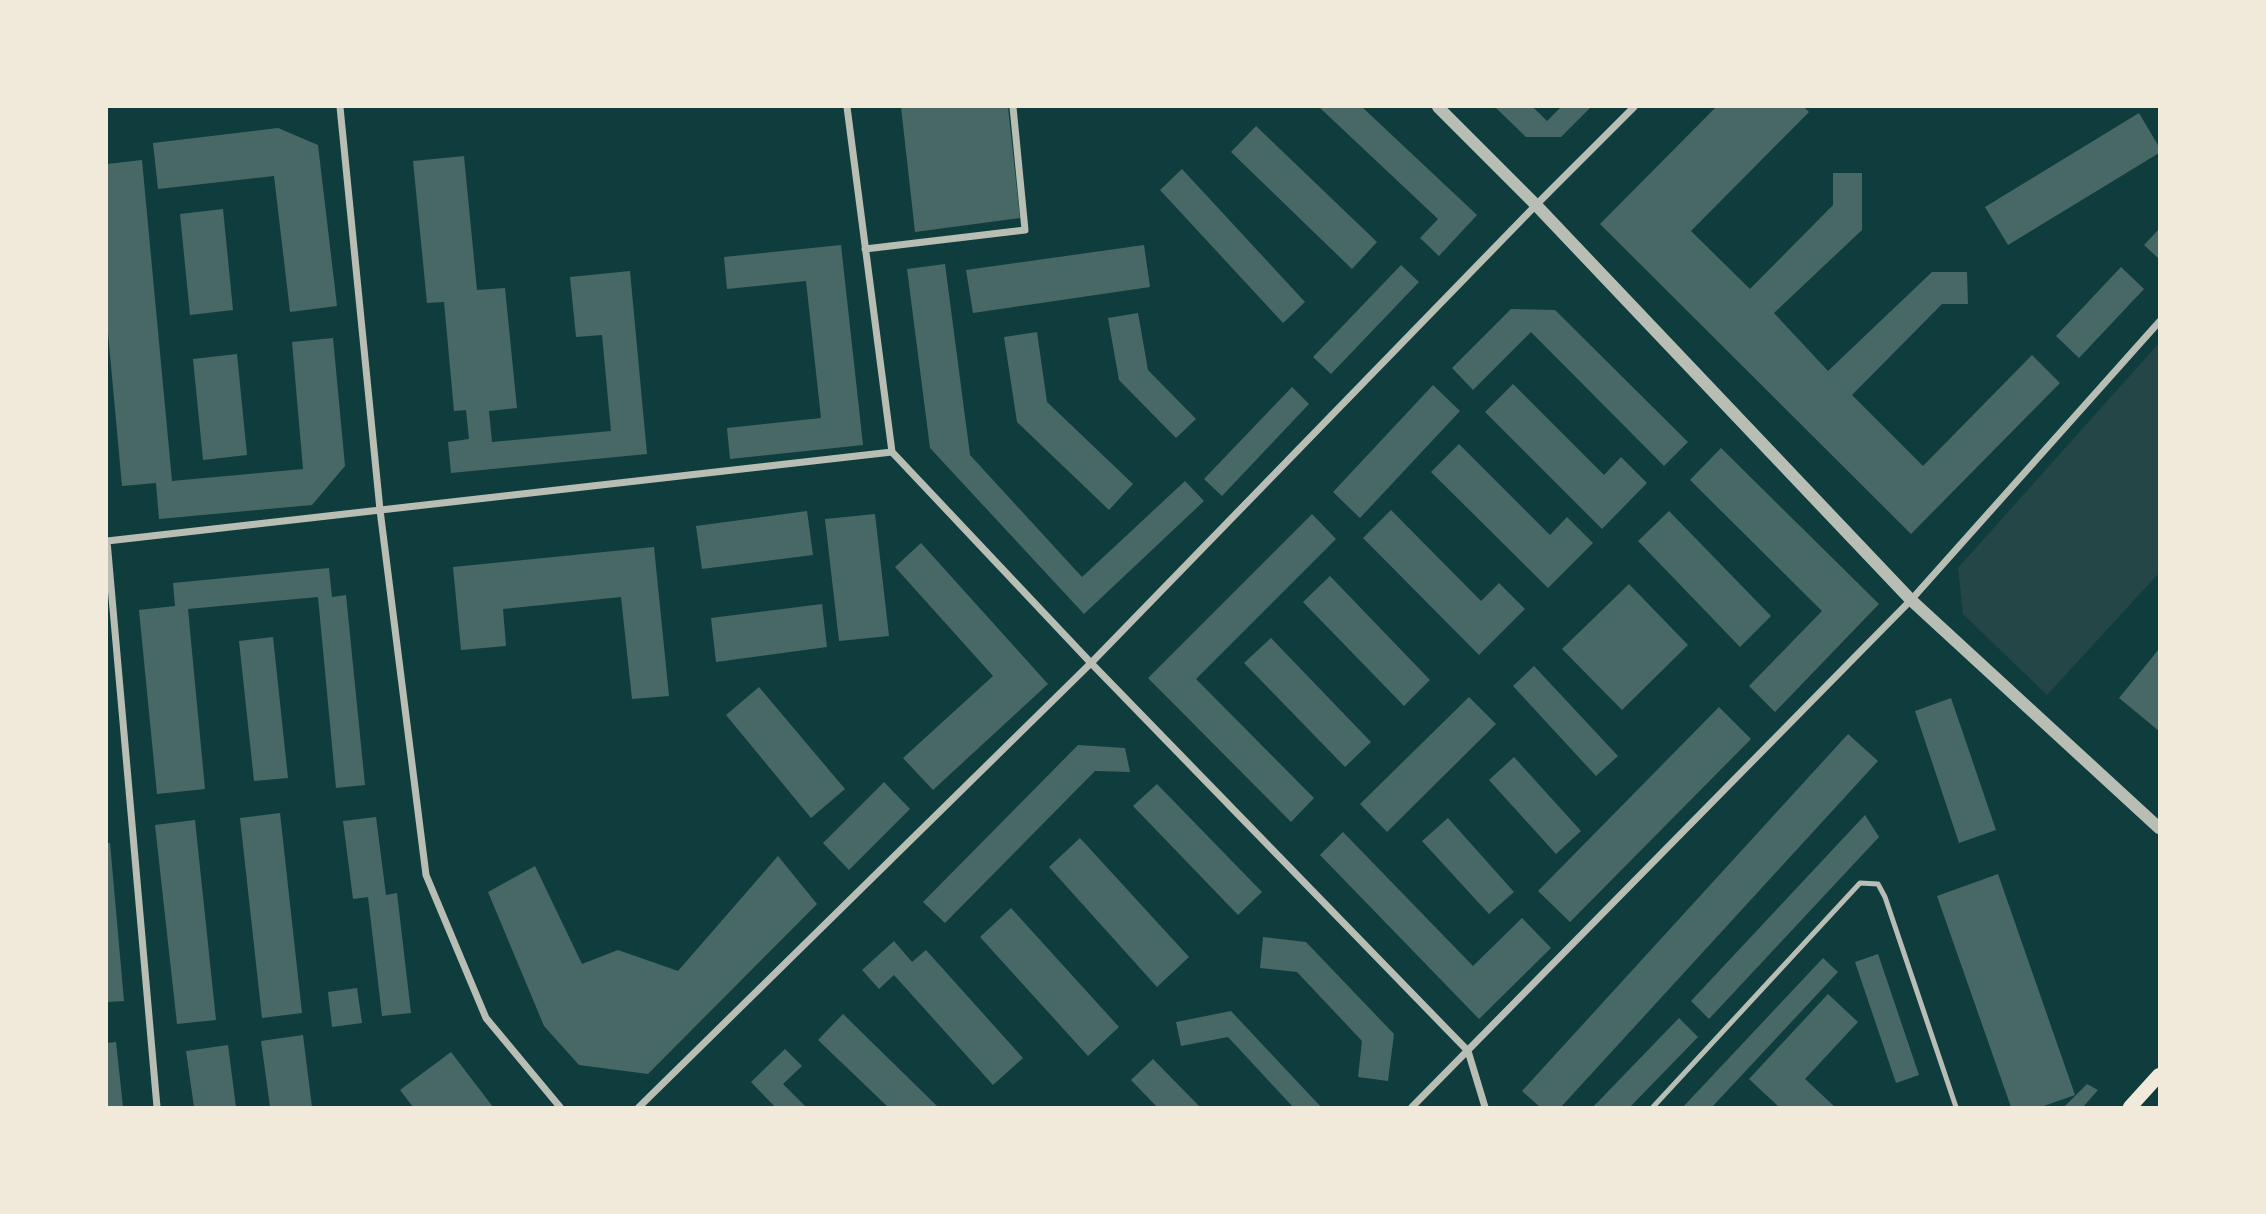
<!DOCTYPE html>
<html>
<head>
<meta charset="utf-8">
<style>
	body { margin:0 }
	#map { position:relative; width:2266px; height:1214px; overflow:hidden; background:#0f3d3e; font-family:Georgia,serif }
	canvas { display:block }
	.frame { position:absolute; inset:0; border:108px solid #f1e9da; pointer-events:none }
</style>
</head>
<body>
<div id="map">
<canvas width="2266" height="1214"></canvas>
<div class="frame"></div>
</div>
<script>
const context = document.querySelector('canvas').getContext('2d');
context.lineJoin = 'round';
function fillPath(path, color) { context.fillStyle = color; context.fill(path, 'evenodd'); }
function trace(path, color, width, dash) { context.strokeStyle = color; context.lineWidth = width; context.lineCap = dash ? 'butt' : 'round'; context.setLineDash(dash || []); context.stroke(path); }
fillPath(new Path2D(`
	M2159 343V573L2047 695 1963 614 1958 568Z`), '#244646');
fillPath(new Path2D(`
	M901 107H1008L1020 218 915 232Z
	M1319 107H1362L1477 215 1439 256 1420 238 1438 219Z
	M1495 107H1533L1547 121 1561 107H1591L1561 137H1526Z
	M1716 107H1804L1809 112 1691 231 1750 289 1833 205V173H1862V230L1774 313 1828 371 1932 272H1967L1968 304H1942L1852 395 1923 466 2032 355 2060 383 1911 534 1600 224Z
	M2139 113 2159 147V153L2008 245 1985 207Z
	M1256 126 1377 242 1352 269 1231 152Z
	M278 128 318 145 337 306 290 312 274 176 158 189 153 143Z
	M464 156 477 290 505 288 517 408 489 411 492 442 611 431 602 335 576 337 570 277 630 271 647 454 451 473 448 442 469 439 466 410 454 411 444 302 427 303 413 161Z
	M142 160 172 481 303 469 292 342 333 338 345 466 312 505 159 519 156 483 122 486 107 322V164Z
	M1182 169 1305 302 1283 323 1160 190Z
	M223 209 233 310 190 315 180 214Z
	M2159 229V259L2144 245Z
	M841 245 863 445 730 459 727 428 821 418 806 281 727 289 724 257Z
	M1144 245 1150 287 973 313 966 270Z
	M945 264 970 455 1082 577 1185 481 1204 501 1084 614 930 448 907 269Z
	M1401 265 1419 282 1331 374 1313 357Z
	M2121 267 2144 289 2079 358 2056 336Z
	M1511 309 1555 310 1688 442 1664 466 1531 332 1473 390 1452 368Z
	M1138 313 1148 370 1196 419 1176 438 1119 380 1108 318Z
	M1037 332 1047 402 1133 484 1109 510 1017 422 1004 337Z
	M237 354 247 455 203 460 193 359Z
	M1513 384 1604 475 1621 457 1647 483 1602 529 1485 412Z
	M1433 385 1460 411 1360 518 1333 492Z
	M1292 387 1309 404 1222 496 1204 479Z
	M1459 444 1550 535 1567 517 1593 543 1548 588 1431 472Z
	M1721 448 1879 604 1775 712 1749 686 1822 611 1690 480Z
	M1391 510 1481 601 1499 583 1525 609 1479 655 1363 538Z
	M807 511 813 555 702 569 696 526Z
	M1669 511 1771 616 1740 647 1638 541Z
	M875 514 889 636 839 641 825 519Z
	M1312 514 1336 539 1196 679 1314 798 1291 822 1148 678Z
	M921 543 1048 684 933 790 903 758 993 676 895 567Z
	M654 547 669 696 632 699 621 597 503 609 506 646 461 650 453 567Z
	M329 568 332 597 346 595 365 785 336 788 318 597 188 609 205 789 157 794 139 610 175 606 173 583Z
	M1330 576 1430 680 1404 706 1303 602Z
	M1629 584 1688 645 1622 710 1562 649Z
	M822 604 827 647 716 662 711 618Z
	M273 637 288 778 254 781 239 641Z
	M1271 638 1371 742 1345 767 1244 663Z
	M2159 649V731L2119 698Z
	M1534 666 1618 756 1596 776 1513 686Z
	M759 687 845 789 811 818 726 715Z
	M1469 697 1496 724 1387 832 1360 804Z
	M1951 698 1996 830 1959 843 1915 711Z
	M1719 707 1751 739 1570 922 1538 891Z
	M1848 734 1878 761 1561 1107H1540L1522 1091Z
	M1078 745 1125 748 1130 772 1095 771 945 923 923 902Z
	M1514 757 1581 831 1556 854 1489 780Z
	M884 782 910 809 849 870 823 843Z
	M1157 784 1262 892 1238 915 1133 806Z
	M280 813 302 1013 262 1018 240 818Z
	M1865 815 1879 837 1709 1019 1691 1001Z
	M376 817 386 895 397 893 411 1013 382 1016 368 897 353 899 343 821Z
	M1448 818 1514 892 1489 914 1422 841Z
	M195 820 216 1020 177 1024 155 825Z
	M1343 832 1473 966 1522 918 1551 948 1479 1019 1320 855Z
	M1080 838 1189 957 1157 987 1049 867Z
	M107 843H110L124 1001 107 1002Z
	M778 856 817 904 648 1074 579 1065 544 1026 488 892 535 866 582 964 618 950 678 971Z
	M1998 874 2075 1095 2041 1107H2011L1937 896Z
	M1011 908 1119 1027 1088 1056 980 937Z
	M1263 937 1306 942 1394 1034 1388 1081 1358 1077 1362 1041 1297 972 1260 968Z
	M894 941 912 962 926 950 1023 1058 993 1085 894 975 879 989 862 970Z
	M1878 954 1919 1075 1896 1083 1855 962Z
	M1823 958 1838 972 1712 1107H1683Z
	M357 988 362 1023 332 1027 328 992Z
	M1828 994 1858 1022 1805 1079 1835 1107H1779L1749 1079Z
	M1231 1011 1321 1107H1293L1228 1037 1181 1046 1176 1022Z
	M843 1014 938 1107H888L818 1040Z
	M1679 1018 1698 1037 1630 1107H1593Z
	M303 1035 312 1107H270L261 1041Z
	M116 1042 123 1107H107V1043Z
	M228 1045 236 1107H194L186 1051Z
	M785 1049 802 1066 783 1084 806 1107H775L751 1082Z
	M451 1052 493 1107H413L400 1090Z
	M1153 1059 1200 1107H1157L1131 1080Z
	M2087 1084 2098 1090 2083 1107H2064Z`), '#486865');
trace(new Path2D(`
	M1653 1107 1860 883 1878 884 1885 897 1956 1107`), '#b8beb3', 5);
trace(new Path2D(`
	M340 107 380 510 426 875 486 1018 560 1107
	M847 107 892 452 1091 663 1468 1051 1485 1107
	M865 249 1025 230 1013 107
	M107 541 892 452
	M107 541 157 1107
	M639 1107 1091 663 1536 205 1634 107
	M1412 1107 1911 600 2159 322`), '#b8beb3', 7);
trace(new Path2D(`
	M1438 107 1536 205 1911 600 2159 828`), '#b8beb3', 12);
trace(new Path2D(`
	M2130 1107 2159 1075`), '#f1e9da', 14);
</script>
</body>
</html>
